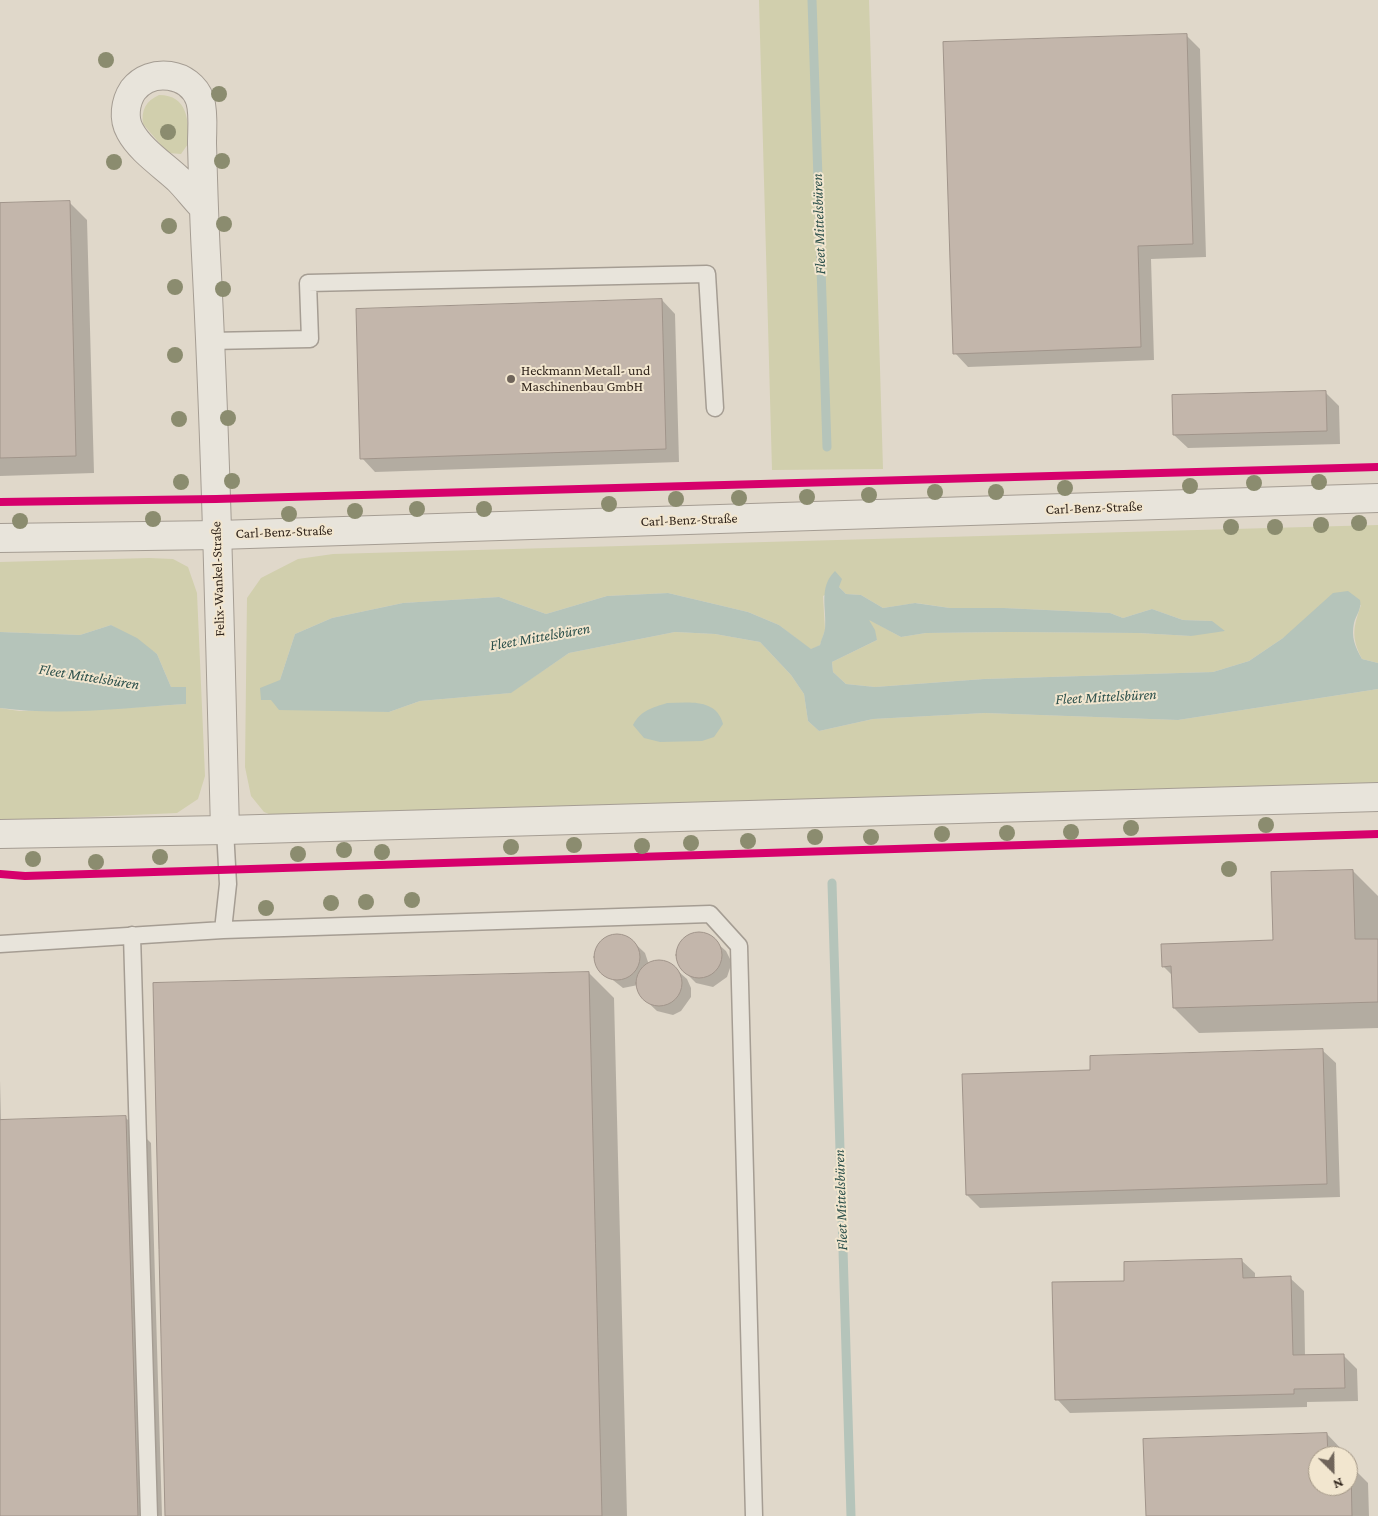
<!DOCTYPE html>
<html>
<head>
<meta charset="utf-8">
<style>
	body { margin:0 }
	#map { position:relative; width:1378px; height:1516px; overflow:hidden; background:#e0d8ca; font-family:"Crimson Pro",serif }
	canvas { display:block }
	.north { position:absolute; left:1308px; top:1446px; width:50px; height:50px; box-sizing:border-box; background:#f2e6cf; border:1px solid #a59988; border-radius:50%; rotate:157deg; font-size:14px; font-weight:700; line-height:20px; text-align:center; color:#32261d }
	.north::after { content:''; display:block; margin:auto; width:18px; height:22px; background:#6f645a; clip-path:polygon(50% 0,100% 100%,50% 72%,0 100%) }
</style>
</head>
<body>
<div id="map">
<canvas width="1378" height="1516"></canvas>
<div class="north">N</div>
</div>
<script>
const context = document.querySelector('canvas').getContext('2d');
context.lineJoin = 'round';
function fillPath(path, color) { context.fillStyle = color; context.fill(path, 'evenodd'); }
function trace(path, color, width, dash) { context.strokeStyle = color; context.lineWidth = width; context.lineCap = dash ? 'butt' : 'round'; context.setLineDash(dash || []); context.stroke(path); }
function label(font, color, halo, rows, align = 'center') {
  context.font = font + ' "Crimson Pro",serif'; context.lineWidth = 4; context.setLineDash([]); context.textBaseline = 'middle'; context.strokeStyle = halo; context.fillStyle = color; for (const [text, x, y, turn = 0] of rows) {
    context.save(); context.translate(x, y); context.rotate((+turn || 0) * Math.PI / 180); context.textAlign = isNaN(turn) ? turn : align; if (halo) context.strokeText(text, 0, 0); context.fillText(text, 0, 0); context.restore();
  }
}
fillPath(new Path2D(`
	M759 0H869L883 469 772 470Z
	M159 95C188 95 189 121 188 144L181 154 168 153 143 124C141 110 146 101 159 95Z
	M1378 525V663L1362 659C1351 637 1353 628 1361 605L1283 638 1249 661 1213 672 984 679 875 687 846 684 833 672 832 662 877 640 868 619 901 637 926 633 1009 632 1138 633 1191 636 1212 621 1183 620 1152 609 1123 618 1110 613 1004 608H950L916 603 883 608 861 595 846 594 839 587 823 596 825 630 820 645 811 650 779 625 748 612 668 593 607 596 546 614 499 597 403 603 332 618 295 634 280 680 271 700 389 712 420 701 510 693 569 653 675 632 715 634 760 642 791 675 804 694 808 721 819 731 873 719 985 713 1178 720 1378 689V784L284 820 264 812 251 796 245 767 247 598 261 578 298 559 333 554Z
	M149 558 173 559 188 567 197 593 205 776 198 799 177 813 21 820 0 819V708L19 711 95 710 186 704V687H171L157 654 111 625 80 635 0 632V562Z`), '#d1cfad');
fillPath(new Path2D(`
	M835 571 842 579 839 587 846 594 861 595 883 608 915 603 950 608H1004L1110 613 1123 618 1152 609 1183 620 1212 621 1225 631 1191 636 1138 633 1009 632 926 633 901 637 869 620 875 630 877 640 832 662 833 672 846 684 875 687 984 679 1213 672 1249 661 1283 638 1333 593 1348 591 1360 600C1362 609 1356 615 1354 623 1351 637 1355 647 1362 659L1378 663V689L1178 720 985 713 873 719 819 731 808 721 804 694 791 675 760 642 715 634 675 632 569 653 511 693 420 701 389 712 279 710 271 700H261L260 688 280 680 295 634 332 618 403 603 499 597 546 614 607 596 668 593 748 612 779 625 811 649 820 645C821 640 824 634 825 629 827 608 818 588 835 571Z
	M111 625 137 638 157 654 171 687H186V704C125 708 61 716 0 708V632L80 635Z
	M667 703C689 703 716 698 723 724L714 737 702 741 660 742 644 738 633 725C641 710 652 708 667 703Z`), '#b5c4ba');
fillPath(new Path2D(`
	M1186 35 1200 49 1206 257 1151 259 1154 360 968 367 955 353Z
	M69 202 87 220 94 473 0 476V204Z
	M662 300 675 314 679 462 375 472 362 458Z
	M1325 392 1339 406 1340 444 1188 448 1174 435Z
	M1353 871 1378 896V1028L1199 1033 1174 1008 1173 976 1163 966 1274 942Z
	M619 934 628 937 645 953 649 965 661 961 670 964 687 979 691 988V997L681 1011 673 1015 657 1011 641 996 638 985 623 988 599 969 595 953 604 939Z
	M692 934 709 936 726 951 730 959V968L727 977 713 987 696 983 680 967 677 960 680 944Z
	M589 973 614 998 627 1516H167Z
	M1322 1050 1336 1063 1340 1197 980 1208 967 1195 1092 1071Z
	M0 1080 1 1121 125 1117 151 1143 162 1516H0Z
	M1241 1260 1255 1273V1279L1290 1278 1304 1291 1305 1356H1344L1357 1369 1358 1401 1307 1402V1407L1070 1413 1057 1399 1126 1282Z
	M1327 1434 1344 1452 1345 1456H1318V1486H1348V1465H1350L1368 1483 1369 1516H1147Z`), '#0003');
trace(new Path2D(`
	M812 0 827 447
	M832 883 851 1516`), '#b5c4ba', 9);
const building = new Path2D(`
	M1187 34 1193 244 1138 246 1141 347 953 354 943 42Z
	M70 201 76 456 0 458V203Z
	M662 299 666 449 360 459 356 309Z
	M1326 391 1327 431 1173 435 1172 395Z
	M1353 870 1355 939H1378V1002L1173 1008 1171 966 1162 967 1161 944 1273 940 1271 872Z
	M676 955a23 23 0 1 1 46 0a23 23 0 1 1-46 0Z
	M594 957a23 23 0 1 1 46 0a23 23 0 1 1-46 0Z
	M636 983a23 23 0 1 1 46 0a23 23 0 1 1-46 0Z
	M589 972 602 1516H165L153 983Z
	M1323 1049 1327 1184 966 1195 962 1074 1090 1070V1056Z
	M126 1116 138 1516H0V1120Z
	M1242 1259 1243 1278 1291 1276 1293 1355 1344 1354 1345 1388 1294 1389V1394L1055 1400 1052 1282 1124 1281V1262Z
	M1327 1433 1328 1456H1318V1486H1348V1464H1351L1352 1516H1146L1143 1439Z`);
fillPath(building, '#c3b6ab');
trace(building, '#a0948a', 1);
const service = new Path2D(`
	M210 341 310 339 308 283 707 274 715 408
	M223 930 228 884 225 830
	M132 935 149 1516
	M0 944 223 930 710 914 739 946 754 1516`);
const minor = new Path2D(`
	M204 208C195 199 187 188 178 179 163 165 140 150 130 131 123 119 125 102 133 90 151 67 190 72 200 100 204 113 202 130 202 143 203 180 204 218 206 255 216 446 220 638 225 830`);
const tertiary = new Path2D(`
	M0 538 218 535 1378 498
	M0 834 225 830 1378 797`);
trace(service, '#a59d93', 19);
trace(minor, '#a59d93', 30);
trace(tertiary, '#a59d93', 30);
trace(service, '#e8e4db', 16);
trace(minor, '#e8e4db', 28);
trace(tertiary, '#e8e4db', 28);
trace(new Path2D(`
	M0 502 216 499 1378 467
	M0 874 25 876 1378 834`), '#d6006c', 8);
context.fillStyle = '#8b8c6f';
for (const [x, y] of [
	[106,60],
	[219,94],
	[168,132],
	[222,161],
	[114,162],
	[224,224],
	[169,226],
	[175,287],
	[223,289],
	[175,355],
	[228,418],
	[179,419],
	[232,481],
	[181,482],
	[1319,482],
	[1254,483],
	[1190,486],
	[1065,488],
	[935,492],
	[996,492],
	[869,495],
	[807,497],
	[739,498],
	[676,499],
	[609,504],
	[417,509],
	[484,509],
	[355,511],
	[289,514],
	[153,519],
	[20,521],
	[1359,523],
	[1321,525],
	[1231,527],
	[1275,527],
	[1266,825],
	[1131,828],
	[1071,832],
	[1007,833],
	[942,834],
	[815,837],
	[871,837],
	[748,841],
	[691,843],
	[574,845],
	[642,846],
	[511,847],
	[344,850],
	[382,852],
	[298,854],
	[160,857],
	[33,859],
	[96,862],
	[1229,869],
	[412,900],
	[366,902],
	[331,903],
	[266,908]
]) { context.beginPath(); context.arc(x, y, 8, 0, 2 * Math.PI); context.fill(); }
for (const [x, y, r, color] of [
	[511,379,5,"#6f645a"]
]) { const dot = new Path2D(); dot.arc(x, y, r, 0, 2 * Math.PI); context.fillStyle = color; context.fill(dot); trace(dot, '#f2e6cf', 2); }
label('14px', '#32261d', '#f2e6cf', [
	["Heckmann Metall- und",521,371],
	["Maschinenbau GmbH",521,387]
], 'left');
label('14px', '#32261d', '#f2e6cf', [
	["Carl-Benz-Straße",1094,508,-2],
	["Carl-Benz-Straße",689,520,-2],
	["Carl-Benz-Straße",284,532,-2],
	["Felix-Wankel-Straße",218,579,-92]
]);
label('italic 15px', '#2d514c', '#f2e6cf', [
	["Fleet Mittelsbüren",819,224,-92],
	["Fleet Mittelsbüren",540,637,-10],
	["Fleet Mittelsbüren",89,677,9],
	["Fleet Mittelsbüren",1106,697,-3],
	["Fleet Mittelsbüren",841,1200,-92]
]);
</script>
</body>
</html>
